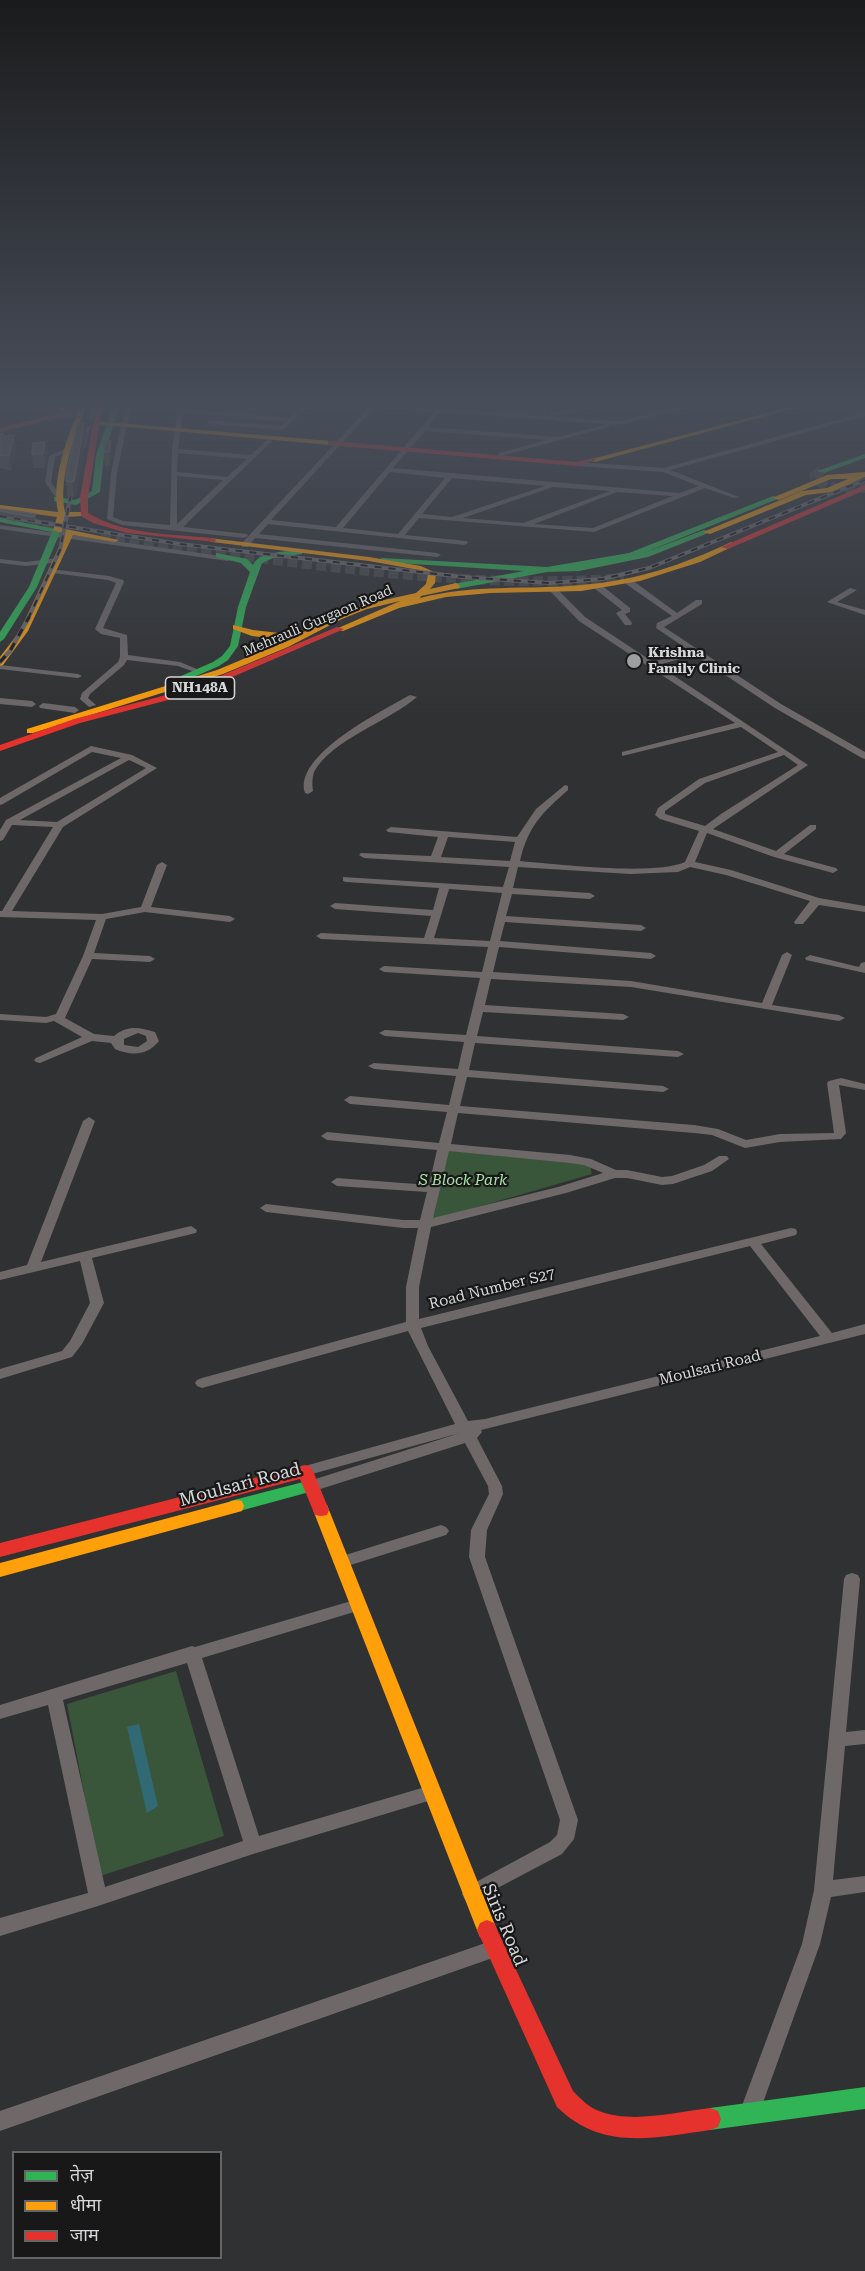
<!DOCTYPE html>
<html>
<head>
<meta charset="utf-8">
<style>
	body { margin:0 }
	#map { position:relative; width:865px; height:2271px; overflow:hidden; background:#303132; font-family:"Roboto Serif","Noto Sans Devanagari",serif }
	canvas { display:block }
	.legend { position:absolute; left:12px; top:2151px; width:210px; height:108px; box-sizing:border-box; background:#181819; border:2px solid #646566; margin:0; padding:8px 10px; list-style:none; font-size:18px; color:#d7d8d9 }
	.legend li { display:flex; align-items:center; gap:12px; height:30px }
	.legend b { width:30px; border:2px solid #646566 }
</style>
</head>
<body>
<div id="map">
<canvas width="865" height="2271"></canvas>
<ul class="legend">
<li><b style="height:8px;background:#30b455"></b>तेज़</li>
<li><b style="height:8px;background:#ff9f0a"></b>धीमा</li>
<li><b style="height:8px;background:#e5322d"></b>जाम</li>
</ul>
</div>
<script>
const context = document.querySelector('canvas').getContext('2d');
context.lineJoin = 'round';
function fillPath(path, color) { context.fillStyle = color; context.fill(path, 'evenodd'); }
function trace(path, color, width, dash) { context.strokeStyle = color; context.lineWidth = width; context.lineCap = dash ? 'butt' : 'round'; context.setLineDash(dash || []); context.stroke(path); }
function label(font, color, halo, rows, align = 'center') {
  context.font = font + ' "Roboto Serif",serif'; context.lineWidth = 4.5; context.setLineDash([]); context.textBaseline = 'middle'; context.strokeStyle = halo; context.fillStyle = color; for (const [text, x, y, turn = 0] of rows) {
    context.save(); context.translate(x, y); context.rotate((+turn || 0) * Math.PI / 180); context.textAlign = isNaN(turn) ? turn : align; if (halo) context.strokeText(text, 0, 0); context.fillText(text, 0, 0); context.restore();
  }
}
fillPath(new Path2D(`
	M442 1149 589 1162 592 1174 419 1224Z
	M176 1671 224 1836 100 1876 67 1704Z`), '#3a563a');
fillPath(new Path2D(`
	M139 1724 158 1806 147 1813 127 1727Z`), '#316a74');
trace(new Path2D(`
	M821 471 814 476C824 492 848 488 865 488
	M0 517 72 530
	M101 535C178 548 255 558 332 567 429 578 526 586 624 578`), '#494a4b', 10, [10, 4.5]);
fillPath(new Path2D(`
	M125 407H131L117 473 113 517 123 521 170 525 172 450 178 407H184V409L289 418 301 407H307L287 427 282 430 210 424 207 422 210 420 282 426 286 422 183 413 178 449 251 455 267 440 272 441 183 527 247 534 248 536 244 538 122 525 107 519 111 473ZM178 453 247 459 227 477 177 472ZM177 476 223 480 177 524Z
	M369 407H375L271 520 336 527 434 412 390 409 387 407 549 416 551 413 590 407 589 408 552 417 619 421 680 407H688L687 408 619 425 440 412 428 427 558 437 608 424 611 426 501 456 498 454 499 453 547 440 425 431 393 468 680 493 699 486 663 472 577 466 574 464 577 462 664 468 865 412V416L670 470 739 497 734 498 705 488 594 532 419 518 405 535 467 541 468 543 464 545 268 524 259 534 437 553 441 555 437 557 255 538 248 547H242V543ZM390 472 445 478 398 534 343 528ZM452 478 545 486 452 517 422 514ZM553 487 610 491 523 523 463 518ZM617 492 673 496 593 528 534 524Z
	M773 407H782L788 409 785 411Z
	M67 448 70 450 69 451 55 457 51 482 61 497 58 499 56 498 45 482 49 456Z
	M0 525 228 557 232 559 228 561 0 529Z
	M58 558H61V562L26 566 0 563V559L26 562Z
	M50 569 109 576 123 580 124 582 103 628 127 635 128 655 180 662 204 672 200 674 178 666 127 660 124 665 90 694 88 698 96 705 89 707 80 699 82 693 118 662 120 657V638L101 634 95 629 116 583 108 580 53 573H50Z
	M626 580H632L677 613 696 600H702V604L664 627 781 704 865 752V759L862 758 775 708 695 655 658 665 808 765 713 829 776 851 810 825H816V829L784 854 836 868 838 870 833 873 774 857 707 833 695 862 731 870 819 898 865 906V912L819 905 803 924H795L794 922 810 901 726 875 690 867 678 872 630 874 518 867 513 888 590 893 595 896 590 899 512 894 506 916 641 925 646 928 641 931 505 922 500 941 651 953 656 956 651 959 499 947 493 972 631 981 762 1003 782 955 787 952 792 955 772 1005 839 1015 845 1018 839 1021 631 987 491 979 485 1005 623 1014 629 1017 623 1020 483 1012 477 1036 678 1051 684 1054 678 1057 475 1043 469 1070 663 1086 669 1089 663 1092 467 1077 460 1106 694 1125 718 1129 746 1140 780 1134 834 1133 827 1083 829 1081 841 1078 865 1084V1090L839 1085 846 1133 841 1139 780 1142 745 1148 712 1135 694 1133 458 1113 451 1144 570 1155 591 1159 616 1170H627L662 1177 672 1176 704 1165 719 1156H727L729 1159 712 1171 673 1184 662 1185 627 1178H615L566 1193 431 1227 419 1287V1319L791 1228 796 1229 797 1232 796 1235 761 1244 832 1333 865 1324V1334L481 1430 482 1432 477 1438 502 1486 503 1494 487 1530 485 1557 578 1820 574 1839 562 1854 471 1902 465 1900 462 1894 465 1888 550 1842 557 1835 560 1820 469 1557 471 1530 489 1494 488 1486 465 1443 311 1492 306 1490 304 1486 306 1482 460 1433 305 1476 300 1475 298 1471 300 1467 305 1466 455 1424 408 1331 202 1388 197 1386 195 1383 197 1380 202 1378 406 1322V1287L418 1228H403L266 1212 260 1208 266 1204 403 1220H420L427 1192 337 1186 331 1182 337 1178 429 1185 437 1150 327 1140 321 1136 327 1132 439 1143 447 1112 350 1104 344 1100 350 1096 449 1105 456 1076 374 1069 368 1066 374 1063 458 1069 464 1042 385 1036 379 1033 385 1030 466 1035 480 978 384 972 379 969 384 966 482 972 488 947 321 939 316 936 321 933 424 938 431 916 335 909 330 906 335 903 433 910 439 888 346 882 343 881V877L503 887 509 867 364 858 359 855 361 853 431 856 438 837 388 832 386 830 391 827 517 837 536 809 565 785 568 786V790C542 813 528 826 520 861 557 864 654 876 685 862L699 831 660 819 655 815 658 808 699 779 778 752 741 727 622 756V752L735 723 579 621 548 589 555 587 585 617 653 662 690 651 656 628 657 623 672 616 626 584ZM784 755 798 765 721 814 705 826 665 814V811L705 783ZM448 837 515 842 510 861 441 857ZM449 889 502 893 490 941 434 938ZM449 1151 570 1163 584 1165 603 1173 558 1187 433 1218ZM750 1246 820 1336 485 1419 468 1421 428 1346 421 1328Z
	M594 584H600L630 608V612L625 614 632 623 631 625H625L616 613 622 610 594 588Z
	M850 588 857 590 837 602 865 610V615L827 602Z
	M0 665 78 674 82 676 78 678 0 669Z
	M410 695 417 697C391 720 331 740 314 772 312 778 312 785 313 791L308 794 305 793C293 755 382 711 410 695Z
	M0 698 32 701 36 704 32 707 0 704Z
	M43 703 75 707 79 710 75 713 40 708 39 706Z
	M91 746 132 755 157 768 63 827 12 911 102 914 141 907 157 865 162 862 167 865 151 907 230 916 235 919 230 922 145 912 106 919 94 953 150 956 155 959 150 962 92 959 65 1018 94 1034 114 1036C127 1025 139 1027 155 1032L159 1041C147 1056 131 1056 115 1049L111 1043 92 1041 40 1063 36 1062 34 1060 36 1058 82 1037 54 1021 46 1023 0 1020V1014L46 1017 56 1014 83 956 96 920 0 917V911H2L53 827 12 825 3 840 0 841V830L6 820 121 758 92 752 3 804 0 805V798ZM129 760 146 768 57 822 20 820ZM138 1033 146 1036 147 1041 138 1047 124 1045V1039Z
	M810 955 859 967 861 963 865 962V973L806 960 805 958Z
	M89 1117 95 1121 41 1262 191 1226 197 1230 196 1233 92 1258 104 1303 82 1344 72 1357 0 1379V1369L62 1351 70 1341 90 1303 80 1261 0 1280V1272L27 1265 83 1121Z
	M441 1525 446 1527 449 1531 446 1535 341 1568 336 1566 333 1562 336 1558Z
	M852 1573 858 1575 860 1579 846 1732 865 1730V1744L845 1746 833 1880 865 1876V1892L831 1897 820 1944 760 2111 757 2118 750 2121 743 2118 740 2111 802 1944 814 1890 844 1579 846 1575Z
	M358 1599 364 1601 366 1605 364 1609 202 1658 259 1836 432 1785 438 1788 441 1793 438 1798 253 1854 98 1906 0 1936V1918L88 1893 48 1705 0 1719V1705L192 1646 195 1647ZM187 1663 243 1841 105 1887 63 1700Z
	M494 1940 501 1943 503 1949 501 1955 0 2131V2111Z`), '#6e6869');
fillPath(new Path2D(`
	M113 407H119L104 455 100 492 76 505 54 501V497H57L75 500 92 491 96 455Z
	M865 454V458L824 473 817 471Z
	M773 496 780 498 641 554 704 530 711 532 648 557 579 571 547 572 456 589 452 586 453 584 524 571 382 562 378 560 382 558 547 567 629 553Z
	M0 518 61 530 37 587 4 639 0 642V632L29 587 52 532 0 522Z
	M299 550H302V554L273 558 262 563 246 607 238 646 228 660 219 666 187 680H181V676L213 662 222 656 230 646 238 607 250 572 241 563 216 557V553L247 559 253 565C259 551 285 552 299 550Z
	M311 1480 317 1482 319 1486 317 1490 236 1512 230 1511 228 1506 230 1501Z
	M865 2087V2109L710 2130 702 2127 699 2119 702 2111 710 2108Z`), '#30b455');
fillPath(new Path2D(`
	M61 407H67L62 412 59 410Z
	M80 407H86C74 437 58 480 65 512H84L88 514 84 516 65 517 61 528 119 540 115 542 73 535 28 631 3 665 0 666V657L20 631 65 534 53 530 57 517 0 509V505L58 512C51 480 67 437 80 407Z
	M790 407H799L595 462 588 460Z
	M95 421 331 441 335 443 331 445 93 424Z
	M865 472V477L832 492 806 495 710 534 703 532 802 491 827 488 848 479H831L779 500 772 498 827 475Z
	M209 538 369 557 421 566 436 573 435 583 430 589 456 583 460 586 459 588 421 596 420 598C473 584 527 590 581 585 634 581 683 565 731 542L738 544 700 562 640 581 581 591 490 593 446 597 399 608 343 631 336 629 400 601 367 609 342 619 288 647 223 674 33 733H27V729L217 670 289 640 252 636 233 629V625L253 630 297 635 361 605 416 593 426 584 428 574 419 570 369 561 212 542 208 540Z
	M236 1500 242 1501 244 1506 242 1511 0 1577V1563Z
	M321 1504 327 1505 497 1930 494 1937 487 1940 480 1937 477 1930 313 1510 315 1505Z`), '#ff9f0a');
fillPath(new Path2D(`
	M96 407H102L88 497V513C124 535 171 534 212 538L216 540 215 542 127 533 93 523 81 516 80 497Z
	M61 413 82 416 79 418 61 417 0 432V428Z
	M331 441 577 462 592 458 596 460 577 466 328 445V441Z
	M865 485V490L728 549 721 547Z
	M337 627 344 629 195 693 80 723 0 751V745L74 719 189 689Z
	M305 1465 311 1467 313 1471 329 1510 327 1515 321 1516 315 1515 300 1479 0 1557V1543Z
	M487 1920 494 1923 573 2091C581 2099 588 2107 599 2111 632 2124 675 2112 710 2108L718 2111 721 2119 718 2127 710 2130C653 2138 602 2151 557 2107L477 1930 480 1923Z`), '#e5322d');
const railFar1 = new Path2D(`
	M81 453 94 407
	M0 516 180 544 463 577 550 583 602 579 649 568 865 480
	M28 619 60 550 74 479`);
const rail = new Path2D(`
	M0 662 10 651 29 617`);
trace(railFar1, '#6d6b6c', 4);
trace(rail, '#6d6b6c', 4.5);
trace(railFar1, '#181819', 2, [7]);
trace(rail, '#181819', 3, [8]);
fillPath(new Path2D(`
	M3 433V436L16 449 11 471 0 468V434Z
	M86 437 76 495 74 497 67 496 66 481Z
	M105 441 112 455 110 466H105L104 452Z
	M45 442 47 456 45 468H33L32 454Z
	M0 509 36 514V518L33 521 0 515Z`), '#544e4a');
fillPath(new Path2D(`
	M84 423 86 437 76 495 74 497 72 482Z
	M14 435 16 449 11 471 9 456Z
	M111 441 112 455 110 466 109 452Z
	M45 442 47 456 45 468 43 454Z`), '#403c3a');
const building = new Path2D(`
	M84 423 74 481 72 482 66 481 67 470 78 424Z
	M3 433 2 436 14 435 9 456 0 455V434Z
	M105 441H111L109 452H104Z
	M45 442 43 454H32L33 443Z
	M0 509 36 514 33 517 0 511Z`);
fillPath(building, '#625d59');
trace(building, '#74706d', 1.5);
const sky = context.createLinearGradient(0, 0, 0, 724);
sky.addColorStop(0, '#1a1b1c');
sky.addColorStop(0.56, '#484e5a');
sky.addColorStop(1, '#484e5a00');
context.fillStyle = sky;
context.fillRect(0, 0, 865, 724);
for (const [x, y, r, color] of [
	[634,661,8,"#9d9e9f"]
]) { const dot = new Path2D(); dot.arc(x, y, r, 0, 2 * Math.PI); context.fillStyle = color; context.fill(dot); trace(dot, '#181819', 2); }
label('14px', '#d7d8d9', '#181819', [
	["Mehrauli Gurgaon Road",318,621,-23]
]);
label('bold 14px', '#d7d8d9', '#181819', [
	["Krishna",648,653],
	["Family Clinic",648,669]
], 'left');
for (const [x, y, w] of [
	[200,688,69]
]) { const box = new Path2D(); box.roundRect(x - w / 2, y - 11, w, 22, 4.5); context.fillStyle = '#181819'; context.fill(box); trace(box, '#d7d8d9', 1.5); }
label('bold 14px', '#d7d8d9', null, [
	["NH148A",200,688]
]);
label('italic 15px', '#a9e1a8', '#181819', [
	["S Block Park",463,1181]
]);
label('15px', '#d7d8d9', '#181819', [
	["Road Number S27",492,1289,-14],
	["Moulsari Road",710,1368,-14]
]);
label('18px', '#d7d8d9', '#181819', [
	["Moulsari Road",240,1485,-15],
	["Siris Road",504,1925,67]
]);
</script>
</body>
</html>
